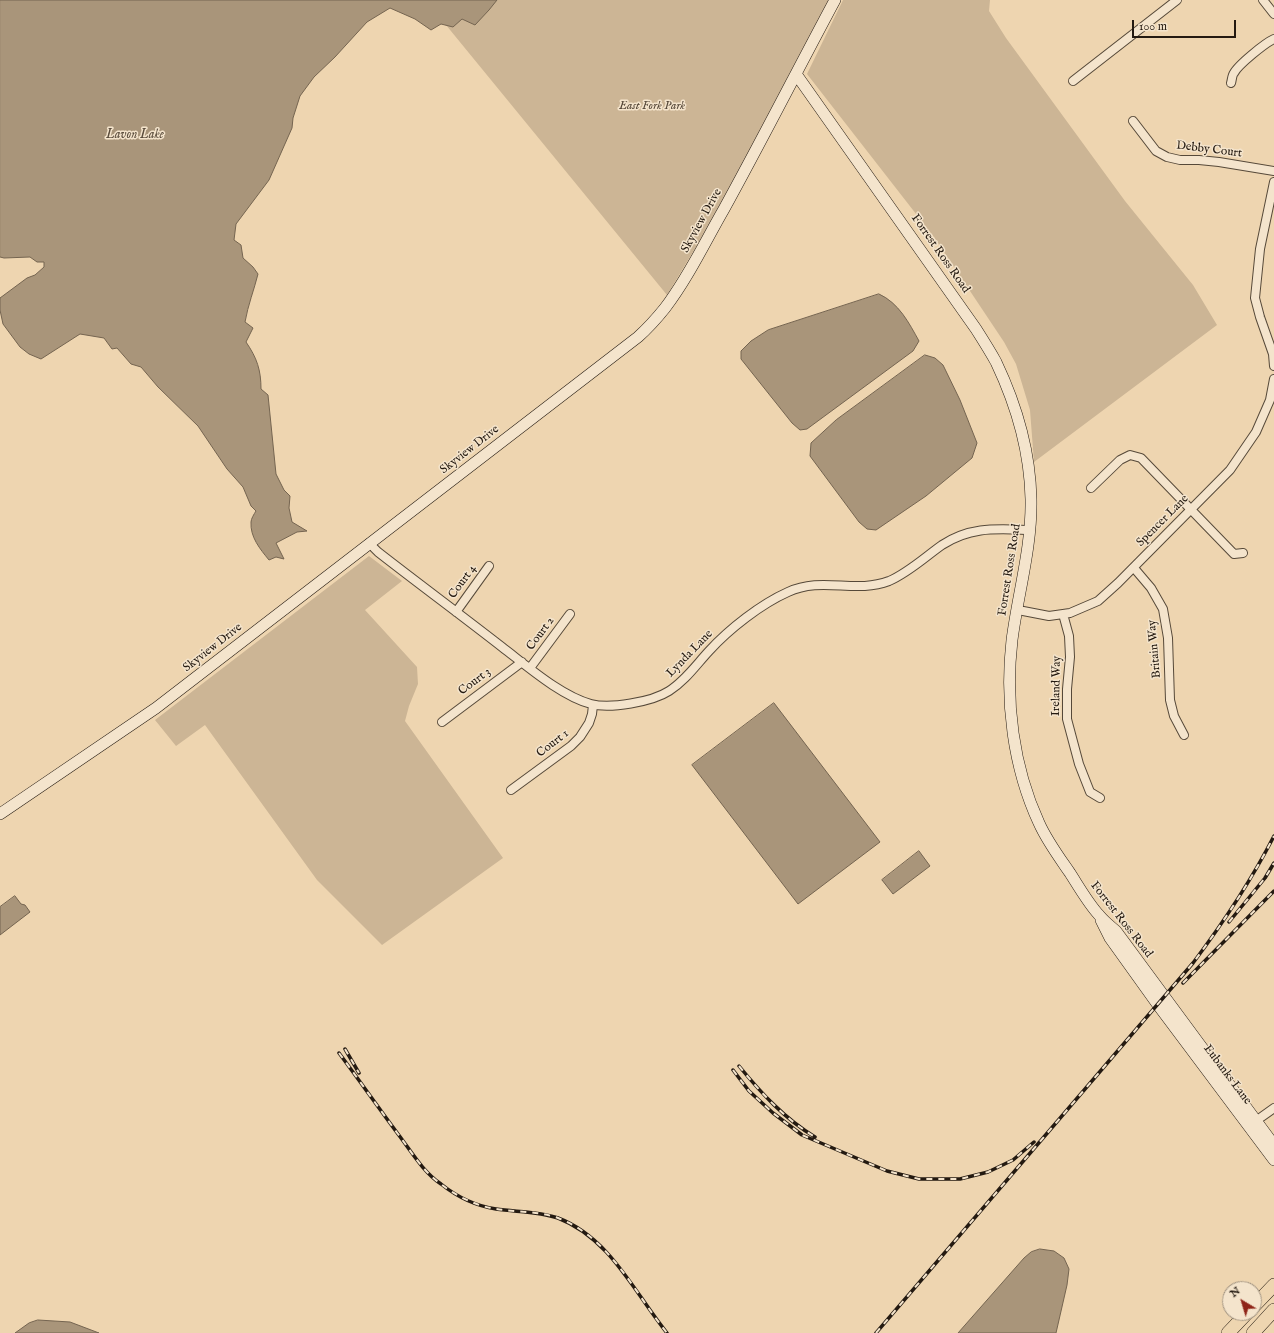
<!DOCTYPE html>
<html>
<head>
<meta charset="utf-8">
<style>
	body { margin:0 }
	#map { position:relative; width:1274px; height:1333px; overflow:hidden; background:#eed5b0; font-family:"IM FELL English",serif }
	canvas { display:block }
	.north { position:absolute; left:1222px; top:1281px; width:40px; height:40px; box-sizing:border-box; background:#f4e4cc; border:1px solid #a19381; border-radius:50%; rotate:322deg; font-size:11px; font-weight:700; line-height:16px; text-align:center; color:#241a11 }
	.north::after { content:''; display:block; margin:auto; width:14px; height:18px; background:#8f2418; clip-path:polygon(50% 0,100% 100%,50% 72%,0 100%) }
	.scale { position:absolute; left:1132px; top:20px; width:104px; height:18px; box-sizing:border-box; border:2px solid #241a11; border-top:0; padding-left:5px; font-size:12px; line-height:14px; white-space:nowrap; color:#241a11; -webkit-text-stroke:3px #f4e4cc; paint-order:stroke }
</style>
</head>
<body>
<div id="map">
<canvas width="1274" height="1333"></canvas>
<div class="north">N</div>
<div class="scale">100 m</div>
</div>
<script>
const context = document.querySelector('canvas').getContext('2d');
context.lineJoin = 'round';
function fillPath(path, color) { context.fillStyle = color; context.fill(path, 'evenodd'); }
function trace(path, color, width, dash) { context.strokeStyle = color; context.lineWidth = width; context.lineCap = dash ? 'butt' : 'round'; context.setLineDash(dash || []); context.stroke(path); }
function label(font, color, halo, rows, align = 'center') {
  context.font = font + ' "IM FELL English",serif'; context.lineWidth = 3; context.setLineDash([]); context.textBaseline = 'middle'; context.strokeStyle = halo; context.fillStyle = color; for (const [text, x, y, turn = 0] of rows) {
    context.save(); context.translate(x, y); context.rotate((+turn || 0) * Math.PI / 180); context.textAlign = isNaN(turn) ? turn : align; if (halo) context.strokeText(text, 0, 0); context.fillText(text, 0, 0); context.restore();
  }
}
fillPath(new Path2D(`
	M427 0H831L726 197 667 295 428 3Z
	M843 0H990L989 11 1006 38 1125 201 1193 285 1217 325 1034 462 1030 410 1016 364 1004 342 934 237 807 74Z
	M369 556 402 581 365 610 417 667 418 684 409 706 405 721 503 858 382 945 317 880 205 725 176 746 155 720Z`), '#ccb595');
const water = new Path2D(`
	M0 0H497L489 10 475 25 462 19 453 27 441 24 431 30 415 19 390 8 367 22 335 57 314 77 300 96 293 118 292 128 269 180 236 224 234 240 241 245 243 258 253 267 258 274C254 290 248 305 245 322L253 328 246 342C257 358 261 370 261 389L268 395 276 474 284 490 290 496 289 508 292 522 307 531 297 532 276 543 284 559 276 557 269 560C260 549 250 537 251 522 251 519 254 514 256 511L251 506 243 487 227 469 198 426 158 387 141 367 131 364 117 348 112 349 104 338 80 334 41 359 29 354 20 347 3 324 0 310V298L27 278 35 275 44 267V262H37L30 257 4 258 0 257Z
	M879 294C899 303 909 323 919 341L913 351 807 429 800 430 792 423 741 359V351L751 341 768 330Z
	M925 355 935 358 943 365 960 400 977 443 972 458 926 496 876 530 867 529 859 522 810 456 811 443 836 420Z
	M774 703 880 842 798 904 692 765Z
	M919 851 930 866 893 894 882 880Z
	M15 896 21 904 25 905 30 912 0 935V907Z
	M1040 1249 1054 1251 1064 1258 1069 1269 1067 1285 1056 1333H958L1024 1258 1031 1252Z
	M38 1320 70 1322 99 1333H15L29 1323Z`);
fillPath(water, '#a9957a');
trace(water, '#746450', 1);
const street = new Path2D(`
	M1263 0 1274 14
	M1073 81 1177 0
	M1231 83C1232 80 1232 75 1234 73 1238 65 1265 43 1274 39
	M1133 121 1156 151 1167 157 1180 160H1199L1219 162 1274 171
	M1274 182 1260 249 1255 298 1260 317 1273 354 1274 366
	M1091 488 1120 460 1130 455 1141 458 1234 554 1243 553
	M369 543 378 552C419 584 461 615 502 647 527 666 561 696 591 704 610 709 652 702 669 691 685 681 696 665 709 651 729 629 761 604 788 592 822 576 855 594 889 581 908 573 925 557 942 545 971 526 997 529 1030 530
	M1134 568 1151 588 1163 609 1168 638 1170 700 1174 716 1184 735
	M1018 610 1049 616 1070 613 1098 601 1118 583 1230 470 1256 432 1270 400 1274 379
	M456 612 489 566
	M1063 614 1069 636 1070 657 1067 689V719L1079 764 1090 792 1100 798
	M530 668 570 614
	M442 722 522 662
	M511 790 571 746 580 737 589 723 592 714 593 705
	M1253 1123 1274 1108`);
const secondary = new Path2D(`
	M796 74 976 329C983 340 990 351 996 362 1016 404 1030 452 1031 499 1032 547 1018 593 1012 640 1005 701 1013 767 1039 823 1047 841 1059 857 1070 873 1079 887 1088 903 1099 915 1104 921 1110 926 1116 931L1274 1145
	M0 814 156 708 638 337C648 328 657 318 665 308 688 278 705 242 724 209 762 140 798 69 835 0
	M1101 920 1110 938 1158 1005 1274 1160`);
const primary = new Path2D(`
	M1254 1306 1274 1285
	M1228 1333 1247 1313
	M1253 1333 1274 1310`);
trace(street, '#564939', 10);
trace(secondary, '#241a11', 12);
trace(primary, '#241a11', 14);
trace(street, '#f4e4cc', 8);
trace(secondary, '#f4e4cc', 11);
trace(primary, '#eed5b0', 13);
const rail = new Path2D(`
	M1229 922 1265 878 1274 863
	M1183 983 1274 891
	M345 1049 359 1073
	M339 1053C359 1080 378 1107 398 1134 411 1151 423 1172 441 1184 456 1196 476 1206 496 1209 516 1212 538 1211 558 1218 610 1238 634 1292 667 1333
	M739 1066C761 1093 785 1119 815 1137
	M733 1070 749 1091 773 1113 802 1135 887 1171 919 1179H960L988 1172 1013 1160 1034 1142
	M876 1333 1193 963C1223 923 1251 881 1274 836`);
trace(rail, '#241a11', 3.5);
trace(rail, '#f4e4cc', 2, [6]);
label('italic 12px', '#564839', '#f4e4cc', [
	["East Fork Park",652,107]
]);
label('12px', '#241a11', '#f4e4cc', [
	["Debby Court",1209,150,7],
	["Skyview Drive",702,221,-61],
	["Forrest Ross Road",940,254,55],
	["Skyview Drive",470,450,-38],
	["Spencer Lane",1163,521,-45],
	["Forrest Ross Road",1010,570,-81],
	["Court 4",463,582,-54],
	["Court 2",541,634,-54],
	["Skyview Drive",213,648,-38],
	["Britain Way",1155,649,-95],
	["Lynda Lane",690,654,-46],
	["Court 3",475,682,-37],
	["Ireland Way",1057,686,-89],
	["Court 1",553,744,-38],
	["Forrest Ross Road",1121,920,52],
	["Eubanks Lane",1227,1075,53]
]);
label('italic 13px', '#594b3b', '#f4e4cc', [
	["Lavon Lake",135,135]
]);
</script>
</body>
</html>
